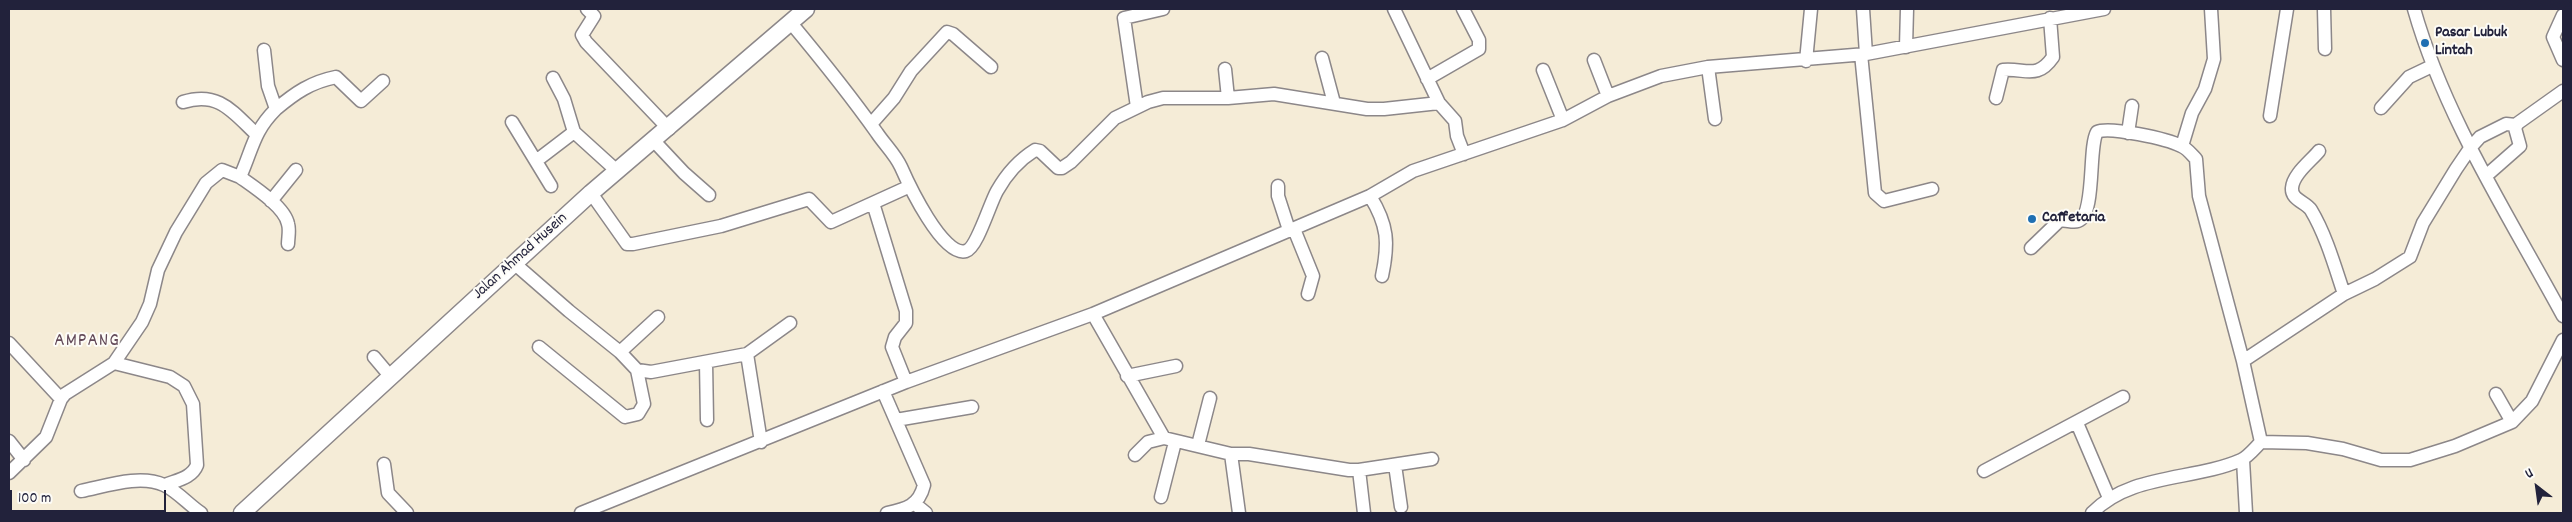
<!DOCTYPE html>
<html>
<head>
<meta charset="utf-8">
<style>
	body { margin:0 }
	#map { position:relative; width:2572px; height:522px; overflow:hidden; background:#f5ecd7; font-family:Dekko,sans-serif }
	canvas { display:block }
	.frame { position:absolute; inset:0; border:10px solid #22223b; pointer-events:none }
	.north { position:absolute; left:2512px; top:462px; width:50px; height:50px; -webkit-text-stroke:4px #fdfcf7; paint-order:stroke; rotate:330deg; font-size:14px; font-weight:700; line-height:20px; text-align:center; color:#22223b }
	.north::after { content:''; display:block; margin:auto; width:18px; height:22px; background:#22223b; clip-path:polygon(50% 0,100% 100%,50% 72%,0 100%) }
	.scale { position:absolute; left:10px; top:490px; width:156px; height:22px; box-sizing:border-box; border:2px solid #22223b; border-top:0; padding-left:6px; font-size:15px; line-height:18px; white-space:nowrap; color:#22223b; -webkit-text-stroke:4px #fdfcf7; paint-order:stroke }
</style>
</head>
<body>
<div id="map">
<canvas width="2572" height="522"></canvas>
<div class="frame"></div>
<div class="north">U</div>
<div class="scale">100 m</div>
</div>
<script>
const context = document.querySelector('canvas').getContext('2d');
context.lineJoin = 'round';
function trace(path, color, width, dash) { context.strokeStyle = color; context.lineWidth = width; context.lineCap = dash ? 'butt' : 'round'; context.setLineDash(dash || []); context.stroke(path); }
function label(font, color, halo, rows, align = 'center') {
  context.font = font + ' Dekko,sans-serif'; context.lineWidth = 4; context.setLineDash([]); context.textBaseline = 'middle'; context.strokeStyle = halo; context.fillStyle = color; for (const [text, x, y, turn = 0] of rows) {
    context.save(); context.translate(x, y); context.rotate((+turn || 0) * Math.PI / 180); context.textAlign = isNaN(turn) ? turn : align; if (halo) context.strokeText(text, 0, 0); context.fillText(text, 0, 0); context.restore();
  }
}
const minor = new Path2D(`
	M587 9 594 16 582 35 586 42 669 129
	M1394 9 1439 103
	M1863 9 1866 54
	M2324 9 2325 49
	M2414 9C2445 118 2509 216 2563 316
	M2563 15 2553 37 2563 60
	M791 23C821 59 850 95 877 133 885 145 895 154 901 167 908 183 943 258 966 251 977 248 990 203 997 191 1006 175 1019 160 1035 150L1040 151 1058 168H1062L1071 162 1115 118 1148 102 1163 98H1228L1274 94 1367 109H1384L1439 103 1455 121 1457 136 1464 154
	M1906 47 1907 9
	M264 50 268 86 276 109C253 132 253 148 240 177 254 187 285 207 288 224 290 230 288 238 288 244
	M1861 54 1875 193 1884 201 1932 189
	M1322 58 1334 103
	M1594 60 1608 96
	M1806 61 1811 9
	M1708 67 1715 119
	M1225 69 1228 98
	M1543 70 1563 120
	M553 78 564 99 574 132 617 171
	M1427 79 1479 49V40L1463 9
	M1996 98 2003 70C2026 68 2037 80 2053 57L2050 18
	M183 102C218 91 232 111 255 133
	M1137 107 1124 18 1163 9
	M2381 108 2409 77 2432 66
	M276 109C295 93 311 82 336 77L361 101 383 81
	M2270 116 2287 9
	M512 122 551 186
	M871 124 894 98 911 71 947 32 953 34 991 67
	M2128 133 2132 106
	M654 141 684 173 709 195
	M2182 146 2192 113 2205 89 2214 59 2211 9
	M2319 151C2311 161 2293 174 2292 188 2291 200 2306 202 2311 210 2326 235 2335 267 2344 294
	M536 161 574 132
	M2487 175 2520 146 2515 128 2518 123 2563 91
	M1278 186V196L1289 230
	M591 193 627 244H633L721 226 809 199 831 222 908 187
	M1370 196C1388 225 1389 243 1382 276
	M271 201 296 170
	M873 203 906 311V323L895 337 892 347 906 382
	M1294 229 1313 276 1308 294
	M2031 248 2059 221C2065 219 2072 223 2078 221 2096 215 2088 147 2097 132 2109 126 2168 139 2181 146 2187 148 2192 155 2196 159L2199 196 2243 361 2261 442
	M515 264 569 311 620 352 637 370 651 372 747 354 761 442
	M1093 314 1164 438
	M9 343 61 399
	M539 347 625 417 638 414 644 404 637 370
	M620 352 658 317
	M747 354 790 323
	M374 357 390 376
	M2243 361 2344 294 2375 279 2410 257 2423 223 2456 169 2471 147 2480 137 2506 124 2516 125
	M706 362 707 420
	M114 363 170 377 184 386 193 404 197 465C192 478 177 480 165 485
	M1127 376 1176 366
	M883 391 924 485C919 506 906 509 887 513
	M2496 394 2512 422
	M896 420 972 407
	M2077 423 2109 498
	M9 441 24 460
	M1198 445 1210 398
	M1231 454 1239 513
	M1135 455 1148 442 1164 438 1231 454H1249L1349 470H1359L1432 459
	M2243 460 2246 513
	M384 464 388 493 407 513
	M1395 465 1401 507
	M1359 470 1364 513
	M1984 471 2123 397
	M9 473 46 437 61 399 65 394 114 363 142 322 150 304 158 270 176 232 206 183 222 170 240 177
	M81 491C106 486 140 474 164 485 177 491 189 505 201 513
	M1161 497 1175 442
	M915 504 926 513
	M581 513 906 382 1093 314 1370 196 1413 171 1563 120 1608 96 1661 76 1708 67 1866 54 2104 9
	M2092 513C2131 473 2193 481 2241 460 2248 457 2255 448 2261 442L2307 443 2343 449 2381 460H2410L2455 446 2512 422 2532 401 2563 340`);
const major = new Path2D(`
	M242 513 591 193 806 9`);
trace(minor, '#8c8789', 15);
trace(major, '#8c8789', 19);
trace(minor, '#fff', 12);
trace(major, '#fff', 16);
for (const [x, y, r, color] of [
	[2425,43,5,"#1f6fb2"],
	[2032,219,5,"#1f6fb2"]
]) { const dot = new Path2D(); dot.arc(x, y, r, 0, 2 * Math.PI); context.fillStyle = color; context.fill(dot); trace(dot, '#fdfcf7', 2); }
label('bold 16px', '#22223b', '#fdfcf7', [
	["Pasar Lubuk",2435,34],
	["Lintah",2435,52],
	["Caffetaria",2042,219]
], 'left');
label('16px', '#22223b', '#fdfcf7', [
	["Jalan Ahmad Husein",521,257,-42]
]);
context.letterSpacing = '1px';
label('19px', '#624958', '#fdfcf7', [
	["AMPANG",87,342]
]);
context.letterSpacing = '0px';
</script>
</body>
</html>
